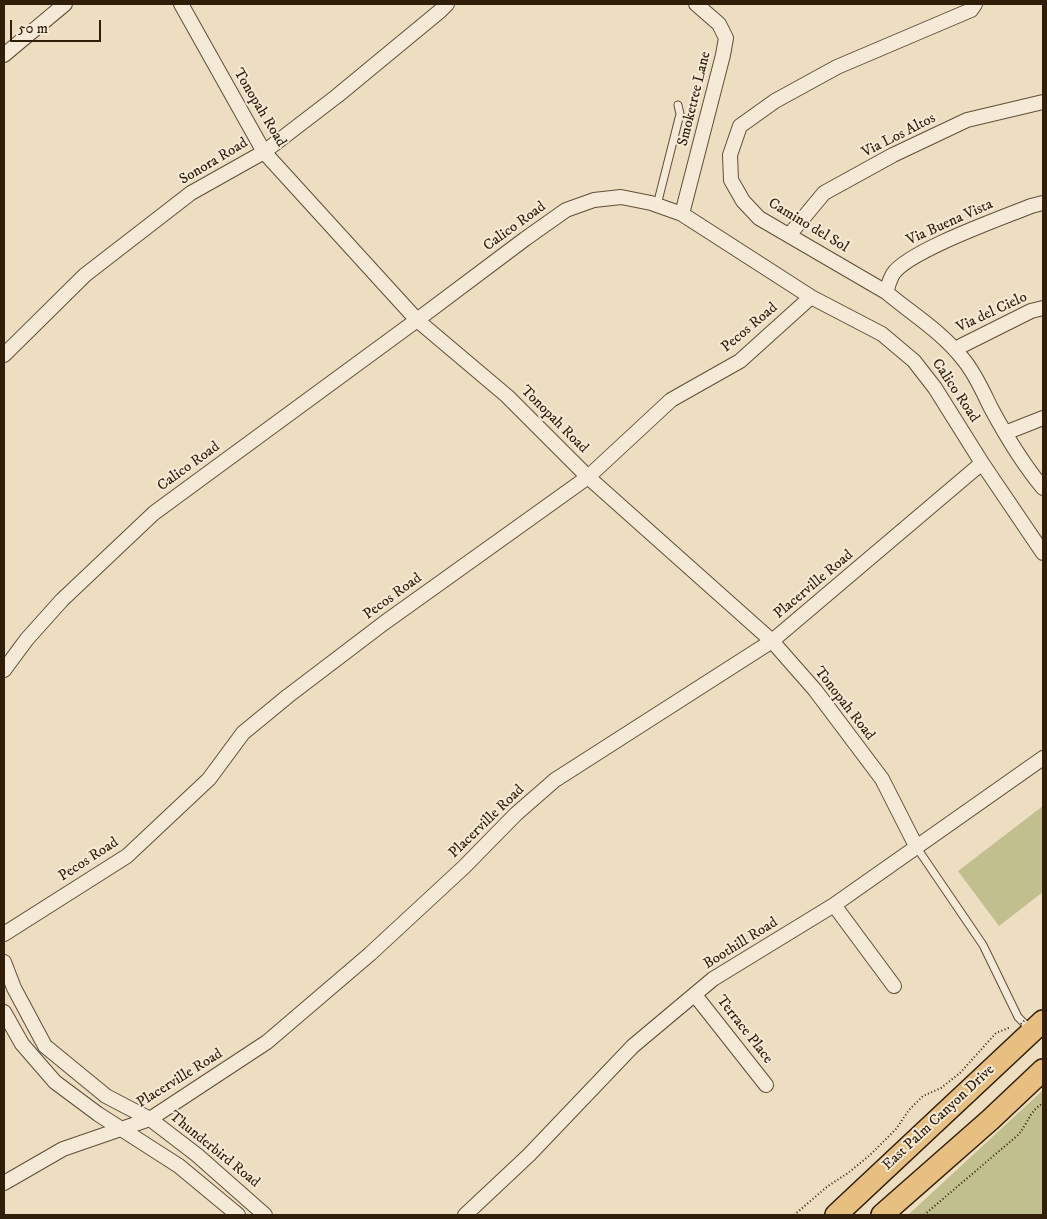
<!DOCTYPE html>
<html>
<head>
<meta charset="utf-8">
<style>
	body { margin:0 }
	#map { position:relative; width:1047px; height:1219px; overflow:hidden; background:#eedec1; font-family:"IM FELL DW Pica",serif }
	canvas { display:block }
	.frame { position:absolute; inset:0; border:5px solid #301e08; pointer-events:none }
	.scale { position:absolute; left:10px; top:20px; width:91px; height:22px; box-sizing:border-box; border:2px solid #301e08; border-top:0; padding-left:6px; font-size:15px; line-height:18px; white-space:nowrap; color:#301e08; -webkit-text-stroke:4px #f4ead7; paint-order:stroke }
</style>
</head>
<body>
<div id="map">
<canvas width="1047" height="1219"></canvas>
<div class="frame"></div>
<div class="scale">50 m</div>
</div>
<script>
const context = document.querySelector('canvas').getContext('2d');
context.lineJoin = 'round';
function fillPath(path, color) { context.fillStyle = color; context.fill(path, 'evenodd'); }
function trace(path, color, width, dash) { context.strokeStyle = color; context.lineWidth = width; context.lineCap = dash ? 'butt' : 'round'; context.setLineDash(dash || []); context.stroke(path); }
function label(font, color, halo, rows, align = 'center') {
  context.font = font + ' "IM FELL DW Pica",serif'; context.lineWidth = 4; context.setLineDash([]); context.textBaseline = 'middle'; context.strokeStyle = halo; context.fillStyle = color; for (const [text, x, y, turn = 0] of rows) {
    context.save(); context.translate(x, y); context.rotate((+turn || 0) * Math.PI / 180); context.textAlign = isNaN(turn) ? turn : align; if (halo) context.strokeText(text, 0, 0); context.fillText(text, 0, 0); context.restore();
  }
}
fillPath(new Path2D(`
	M1043 806V892L999 926 958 871Z
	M1043 1090V1215H908Z`), '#c0bf8d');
const lane = new Path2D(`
	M657 205 680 114 678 105
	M917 848 983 945 1018 1017 1026 1025`);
const street = new Path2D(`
	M181 4 264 152 417 320 507 396 588 477 772 641 815 690 882 779 917 848
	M975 4 971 10 837 67 775 101 740 126 730 155 731 180 743 201 759 218 886 292C912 314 941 331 963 359 975 373 983 392 991 408 1006 436 1023 464 1043 488
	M4 55 65 4
	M682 214 723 55 726 38 719 24 696 4
	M790 234 824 193 893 155 967 120 1043 102
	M886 292C888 286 890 279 893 274 908 251 1002 218 1031 206L1043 203
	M955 349 1031 311 1043 308
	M4 355 85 275 191 193 264 152 337 96 440 11 447 4
	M1005 433 1043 418
	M4 670 27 639 62 600 154 513 417 320 525 239 566 210 594 200 621 197 651 203 682 214 811 297 882 334 914 361 935 388 982 463 1043 553
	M834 905 894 986
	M4 934 127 856 209 779 243 733 288 696 384 623 588 477 671 400 740 361 811 297
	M4 962 14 988 45 1046 106 1096 150 1119 197 1155 265 1215
	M695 995 766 1085
	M4 1012 22 1044 55 1082 98 1114 179 1166 238 1215
	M4 1183 63 1149 150 1119 267 1042 370 954 464 867 516 814 555 780 772 641 982 463
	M465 1215 529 1155 633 1046 713 979 834 905 1043 758`);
const primary = new Path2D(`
	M836 1215 1043 1021
	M882 1215 990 1120 1043 1070`);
trace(lane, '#604e36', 9);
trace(street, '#604e36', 16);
trace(primary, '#301e08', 24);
trace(new Path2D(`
	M794 1215 828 1186 848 1173 870 1155 896 1129 909 1110 923 1096 941 1088 960 1073 996 1033 1011 1027
	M924 1215 1018 1135C1029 1122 1028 1113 1043 1103`), '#301e08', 2, [1, 2.5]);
trace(lane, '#f4ead7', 7);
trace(street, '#f4ead7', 14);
trace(primary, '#e7bf80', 21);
trace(new Path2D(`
	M1021 1024 1025 1020`), '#301e08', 2, [1, 2.5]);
label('15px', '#301e08', '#f4ead7', [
	["Smoketree Lane",695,99,-76],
	["Tonopah Road",259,108,59],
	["Via Los Altos",899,136,-27],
	["Sonora Road",214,162,-31],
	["Via Buena Vista",950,223,-24],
	["Camino del Sol",808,226,31],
	["Calico Road",515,227,-36],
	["Via del Cielo",992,313,-25],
	["Pecos Road",750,328,-40],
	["Calico Road",955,391,56],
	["Tonopah Road",554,420,45],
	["Calico Road",189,467,-36],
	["Placerville Road",814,585,-40],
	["Pecos Road",393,597,-36],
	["Tonopah Road",844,704,52],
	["Placerville Road",487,822,-44],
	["Pecos Road",89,860,-33],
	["Boothill Road",741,944,-32],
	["Terrace Place",744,1030,52],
	["Placerville Road",180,1079,-32],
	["East Palm Canyon Drive",939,1118,-43],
	["Thunderbird Road",214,1150,39]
]);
</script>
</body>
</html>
